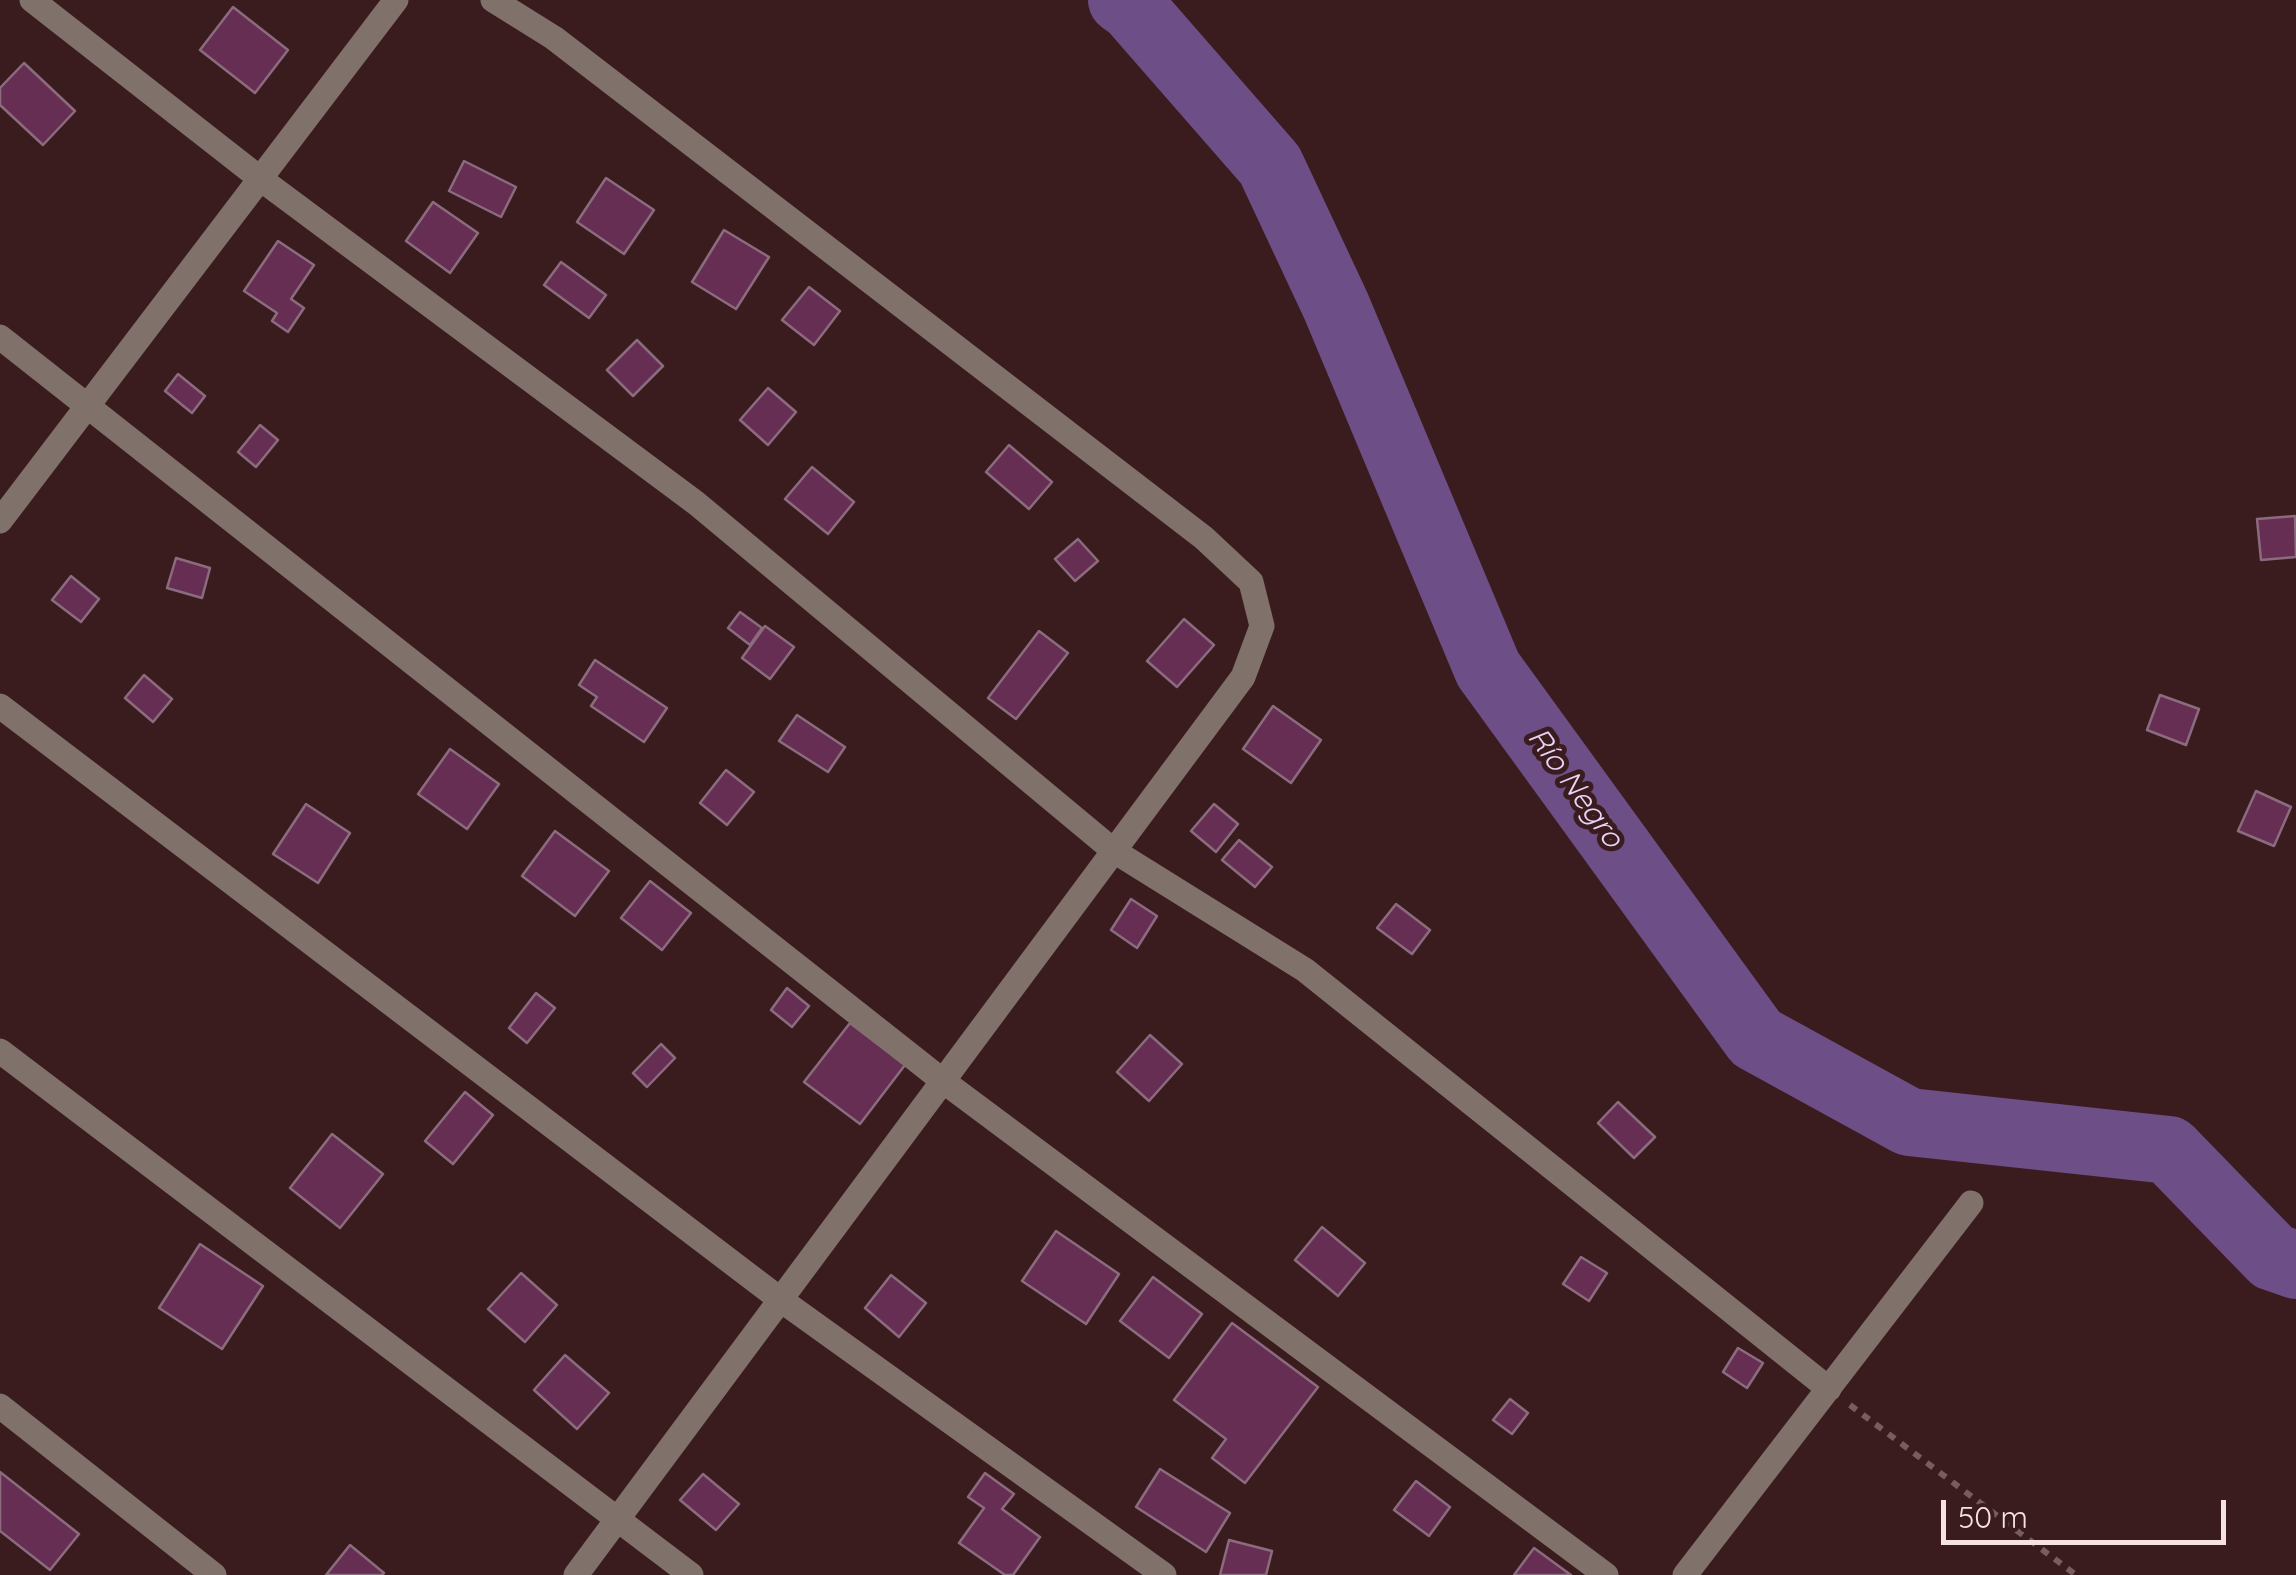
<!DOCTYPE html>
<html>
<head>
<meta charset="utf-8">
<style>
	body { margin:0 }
	#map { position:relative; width:2296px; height:1575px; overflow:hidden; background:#3a1c1f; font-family:Quicksand,sans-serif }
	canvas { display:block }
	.scale { position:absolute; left:1941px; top:1500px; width:285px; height:45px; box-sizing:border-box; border:5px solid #f7e2e3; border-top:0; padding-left:12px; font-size:30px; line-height:35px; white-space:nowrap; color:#f7e2e3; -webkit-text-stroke:8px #3a1c1f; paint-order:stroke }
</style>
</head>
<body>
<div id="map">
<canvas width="2296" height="1575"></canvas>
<div class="scale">50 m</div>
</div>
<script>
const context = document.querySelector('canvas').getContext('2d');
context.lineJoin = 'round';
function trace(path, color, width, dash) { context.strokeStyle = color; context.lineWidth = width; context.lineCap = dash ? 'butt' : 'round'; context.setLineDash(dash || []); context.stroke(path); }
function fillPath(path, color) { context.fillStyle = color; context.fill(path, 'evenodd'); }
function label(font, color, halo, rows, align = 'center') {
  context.font = font + ' Quicksand,sans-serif'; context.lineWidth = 10; context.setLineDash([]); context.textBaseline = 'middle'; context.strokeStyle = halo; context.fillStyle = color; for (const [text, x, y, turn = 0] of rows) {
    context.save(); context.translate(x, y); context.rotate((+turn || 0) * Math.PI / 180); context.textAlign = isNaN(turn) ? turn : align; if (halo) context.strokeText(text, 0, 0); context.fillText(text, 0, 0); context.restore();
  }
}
trace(new Path2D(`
	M1122 0 1132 7 1270 165 1336 306 1488 669 1756 1038 1909 1122 2169 1150 2273 1257 2296 1265`), '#6e4e86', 68);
const building = new Path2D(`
	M233 7 288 50 255 93 200 50Z
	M24 63 75 111 43 145 0 105V88Z
	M464 161 516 187 501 217 449 191Z
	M606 178 654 210 624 254 577 222Z
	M433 202 478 233 450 273 406 241Z
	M724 230 769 257 736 309 692 282Z
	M278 241 314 265 291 299 304 308 288 332 272 321 277 313 244 291Z
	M561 262 606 295 589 318 544 285Z
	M809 287 840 311 814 345 782 320Z
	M637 340 663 366 633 396 607 370Z
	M178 374 205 396 192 413 165 391Z
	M768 388 796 412 768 445 740 420Z
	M260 425 278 440 256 467 238 452Z
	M1009 445 1052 482 1029 509 986 472Z
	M812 467 854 502 828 534 785 499Z
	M2295 516 2296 557 2261 560 2257 519Z
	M1078 539 1098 561 1075 581 1055 559Z
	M176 558 210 568 202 598 167 588Z
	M71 576 99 599 81 622 52 600Z
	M740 612 762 628 750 645 728 628Z
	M1184 619 1214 645 1177 687 1147 661Z
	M765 626 794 647 770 679 742 658Z
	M1039 631 1068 653 1016 719 988 698Z
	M595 660 667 708 644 742 591 706 597 697 579 685Z
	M144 675 172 699 153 722 125 698Z
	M2160 695 2199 709 2186 745 2147 730Z
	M1273 706 1321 740 1291 783 1243 749Z
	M797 715 845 747 828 772 779 741Z
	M450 749 499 784 467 829 418 794Z
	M726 770 754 792 727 825 700 803Z
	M2256 791 2291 807 2274 846 2238 831Z
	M306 804 350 833 318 883 273 854Z
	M1214 804 1238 824 1216 852 1191 831Z
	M555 831 609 871 575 916 522 876Z
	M1239 840 1272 867 1255 887 1222 860Z
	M650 881 691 913 662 950 621 918Z
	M1131 899 1157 916 1137 948 1111 930Z
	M1396 904 1430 930 1412 954 1377 928Z
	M787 988 809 1006 792 1027 771 1010Z
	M536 993 555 1008 527 1043 509 1028Z
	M850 1023 905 1065 860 1124 804 1082Z
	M1150 1035 1182 1064 1149 1101 1117 1072Z
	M661 1044 675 1058 647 1087 633 1073Z
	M465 1092 493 1115 453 1164 425 1141Z
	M1618 1102 1655 1137 1634 1158 1598 1123Z
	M332 1134 383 1174 340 1228 290 1188Z
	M1322 1227 1365 1263 1338 1296 1295 1260Z
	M1056 1231 1119 1274 1086 1324 1022 1281Z
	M200 1244 263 1286 222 1349 159 1308Z
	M1581 1257 1607 1273 1589 1301 1563 1284Z
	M521 1273 557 1305 525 1342 488 1309Z
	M891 1275 926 1303 899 1337 865 1308Z
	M1153 1277 1202 1314 1169 1358 1120 1321Z
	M1232 1323 1318 1387 1245 1483 1212 1458 1226 1439 1174 1400Z
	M1738 1348 1763 1363 1747 1388 1723 1372Z
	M565 1355 609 1393 577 1429 534 1390Z
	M1510 1399 1528 1413 1512 1434 1493 1420Z
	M1160 1469 1230 1513 1206 1552 1136 1507Z
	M0 1472 79 1534 50 1570 0 1531Z
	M985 1473 1014 1494 1002 1509 1040 1537 1013 1575H1005L959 1543 984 1508 968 1497Z
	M703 1474 739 1504 716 1530 680 1500Z
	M1416 1481 1450 1507 1429 1536 1394 1510Z
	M1229 1540 1272 1551 1266 1575H1220Z
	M350 1545 384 1573 382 1575H326Z
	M1534 1548 1571 1575H1514Z`);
fillPath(building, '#672e53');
trace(building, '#8b6c7e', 2.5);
trace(new Path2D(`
	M1850 1405 2076 1575`), '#785d5f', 6, [8, 8]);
trace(new Path2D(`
	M32 0 262 180 696 503 1114 851 1305 970 1829 1389
	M493 0 554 38 1204 538 1251 582 1262 626 1243 677 576 1575
	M0 337 943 1081 1606 1575
	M0 521 396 0
	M0 706 781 1300 1164 1575
	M0 1051 691 1575
	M0 1406 214 1575
	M1685 1575 1971 1203`), '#80716a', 25);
label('italic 30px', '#e7d4f6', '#3a1c1f', [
	["Río Negro",1575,788,54]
]);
</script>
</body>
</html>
